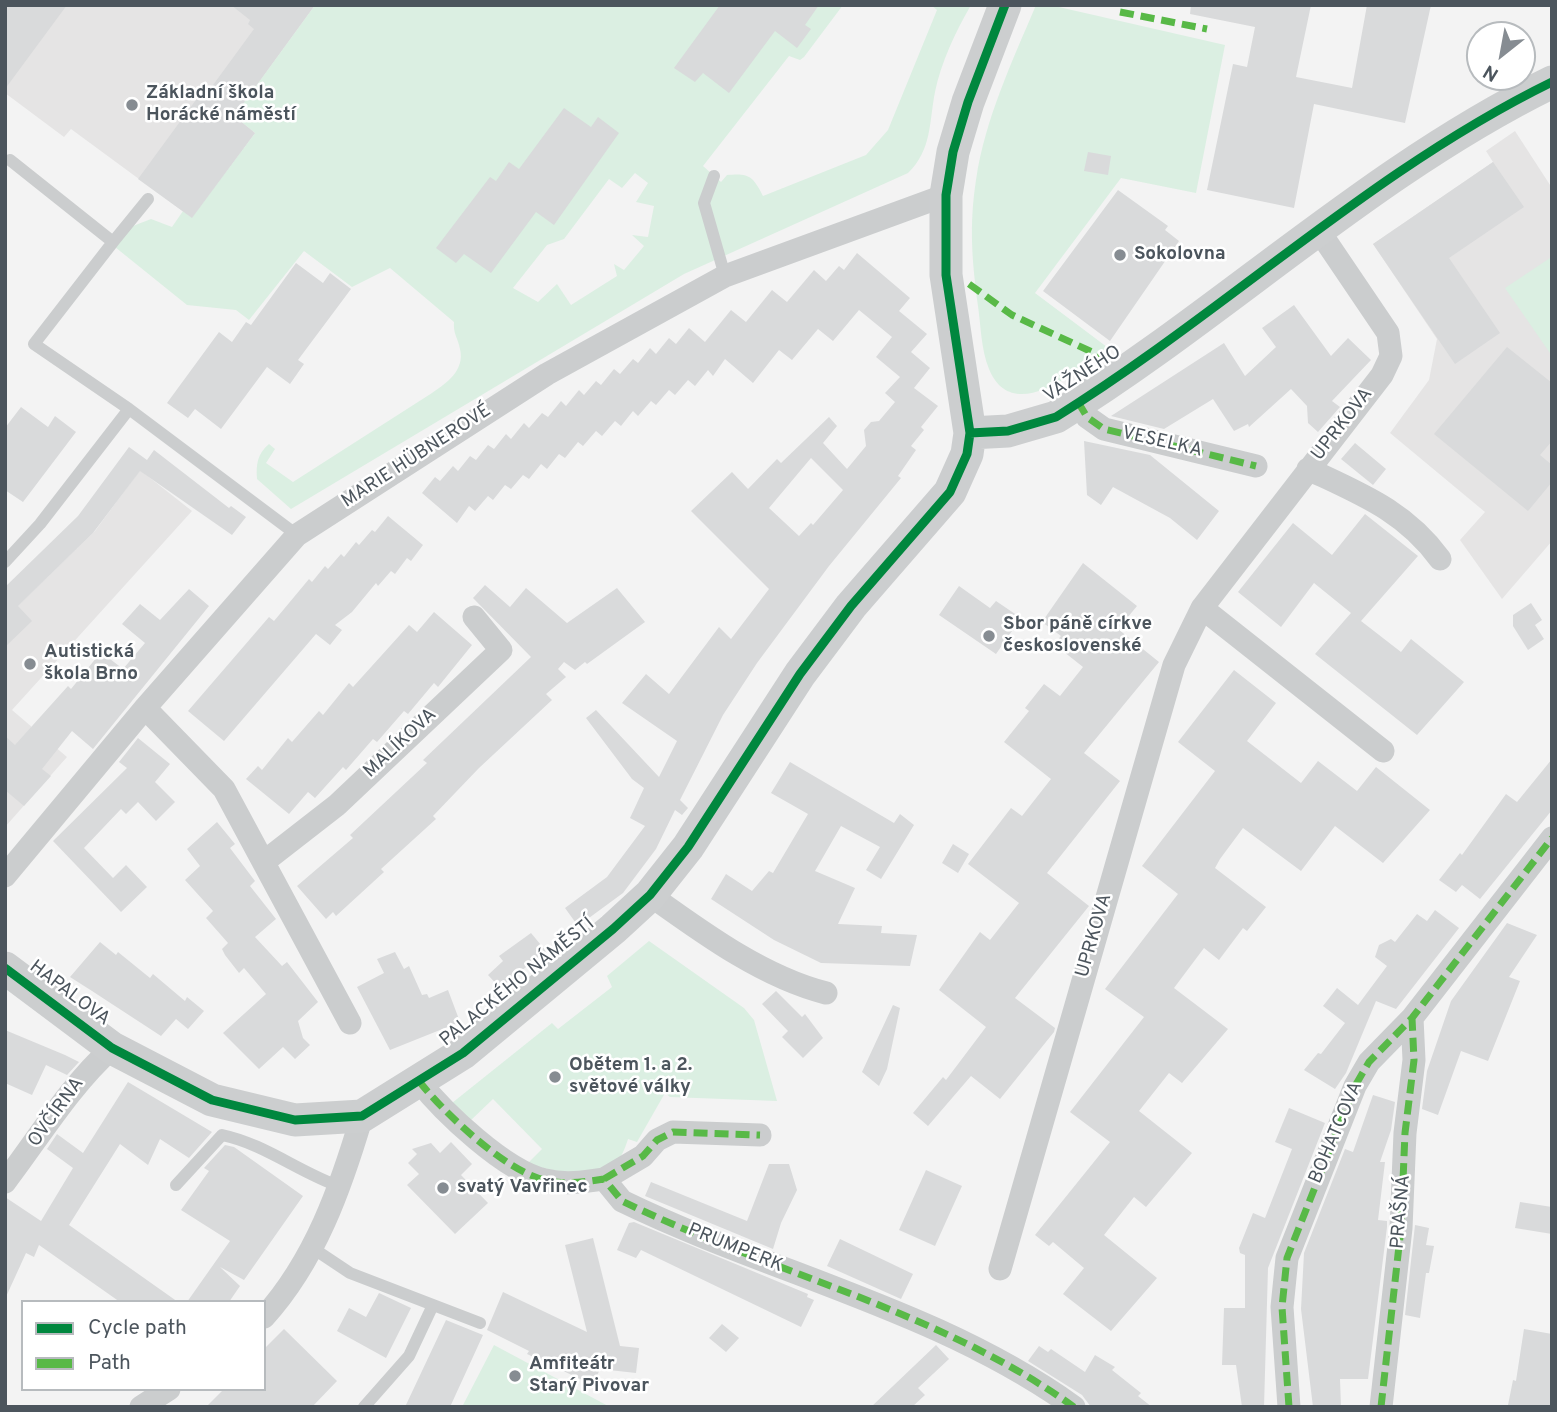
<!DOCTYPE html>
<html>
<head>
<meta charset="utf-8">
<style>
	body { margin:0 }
	#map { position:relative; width:1557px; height:1412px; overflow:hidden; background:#f3f3f3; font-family:Overpass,sans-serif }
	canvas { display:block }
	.frame { position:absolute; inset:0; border:7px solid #4c555d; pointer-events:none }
	.legend { position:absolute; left:21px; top:1300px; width:245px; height:91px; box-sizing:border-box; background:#fff; border:2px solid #b7bbbe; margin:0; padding:9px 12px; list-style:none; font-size:21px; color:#4c555d }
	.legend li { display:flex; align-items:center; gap:14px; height:35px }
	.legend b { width:35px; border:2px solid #b7bbbe }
	.north { position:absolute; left:1466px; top:21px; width:70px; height:70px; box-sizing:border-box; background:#fff; border:2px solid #b7bbbe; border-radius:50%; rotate:211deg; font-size:19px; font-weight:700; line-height:28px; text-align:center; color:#4c555d }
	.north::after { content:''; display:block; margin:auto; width:24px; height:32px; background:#868c92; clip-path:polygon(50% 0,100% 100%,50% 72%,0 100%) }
</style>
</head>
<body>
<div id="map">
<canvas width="1557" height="1412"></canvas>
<div class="frame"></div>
<ul class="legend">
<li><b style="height:9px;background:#00873e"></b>Cycle path</li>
<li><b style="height:9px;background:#58b947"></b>Path</li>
</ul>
<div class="north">N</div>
</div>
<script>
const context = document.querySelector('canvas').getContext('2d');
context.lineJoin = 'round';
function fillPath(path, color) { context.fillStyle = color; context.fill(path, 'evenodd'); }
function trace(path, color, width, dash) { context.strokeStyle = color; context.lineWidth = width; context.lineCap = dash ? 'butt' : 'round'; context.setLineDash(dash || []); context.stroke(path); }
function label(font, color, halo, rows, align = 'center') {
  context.font = font + ' Overpass,sans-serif'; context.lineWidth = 5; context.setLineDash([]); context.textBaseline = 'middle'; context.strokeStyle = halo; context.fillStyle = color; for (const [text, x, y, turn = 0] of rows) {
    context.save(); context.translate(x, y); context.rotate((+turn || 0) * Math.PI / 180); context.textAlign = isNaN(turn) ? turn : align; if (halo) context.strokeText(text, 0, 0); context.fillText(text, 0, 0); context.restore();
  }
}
fillPath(new Path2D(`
	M5 5H315L235 116 255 133 192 218 71 129 64 137 5 93Z
	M1515 131 1552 188V541L1502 599 1460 540 1485 512 1390 433 1429 380 1437 339 1373 244 1493 162 1486 151Z
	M140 470 192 511 12 710 67 757 5 827V618L95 531Z`), '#e5e4e4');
fillPath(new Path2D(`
	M315 5H843L804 57 800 60 789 56 703 166 721 182 727 175C749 173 753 176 763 196L866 155 888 130 937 10 931 5H971C956 31 941 62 935 92 929 122 932 150 908 173L684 274 291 509 257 479C256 465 257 454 269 444L275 449 266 463 293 482 432 393C447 383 465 370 460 349 458 338 453 334 454 322L390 268 352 287 304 251 249 320 236 310 187 305 115 247 133 226 151 219 172 227 183 211 192 217 255 133 234 116ZM635 173 648 183 636 202 654 206 648 237 632 235 644 246 624 270 614 264 617 276 571 305 557 284 538 302 513 288 547 245 564 239 609 179 622 188Z
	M1036 5H1050L1225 45 1196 193 1121 178 1035 293 1107 347C1079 371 1012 426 989 369 981 349 981 327 978 306 972 261 969 226 976 180 985 119 1012 62 1036 5Z
	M1550 258 1552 261V356L1505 288Z
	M649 941 744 1008 754 1020 777 1101 670 1097 665 1093 637 1142 628 1139C626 1145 623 1154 619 1159 596 1180 553 1173 528 1163L542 1149 493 1099 469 1122 452 1103 552 1023 558 1029 612 987 607 976Z
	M494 1345 610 1407H462Z`), '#dbefe2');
fillPath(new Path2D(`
	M5 5H67L5 89Z
	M231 5H315L234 116 255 133 192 218 138 179 201 93 205 96 254 29 248 24 250 20Z
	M720 5H819L805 25 811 29 797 48 775 31 729 93 703 73 695 82 674 68Z
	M1191 5H1311L1296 77 1352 88 1367 5H1431L1405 123 1314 104 1294 208 1207 190 1233 64 1247 67 1255 27 1190 14Z
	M564 108 591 127 598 117 619 133 554 225 536 212 491 273 464 254 456 263 436 248 490 177 496 181 509 162 519 169Z
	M1088 152 1111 156 1108 175 1084 171Z
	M1493 162 1524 207 1449 258 1500 333 1455 364 1373 244Z
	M1118 190 1168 226 1165 230 1179 241 1110 341 1043 291Z
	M857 253 910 298 899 311 927 334 911 352 930 368 914 388 938 406 921 427 924 430 911 446 916 450 898 476 901 478 829 566 757 663 723 715 680 800 688 808 682 815 675 810 656 849 623 893 578 926 565 908 607 877 645 826 630 818 644 788 632 779 586 718 596 710 659 777 677 741 622 703 646 674 669 694 719 627 731 639 769 589 691 511 732 472 748 489 777 459 781 463 829 417 837 426 823 443 847 469 866 446 864 430 871 422 879 421 895 402 885 393 900 377 876 357 892 337 859 310 833 341 818 329 792 360 779 350 753 383 725 359 713 376 708 370 695 386 688 380 675 395 669 390 656 405 651 401 638 416 633 411 621 426 615 421 602 436 596 431 583 446 578 442 565 458 559 454 547 469 541 464 529 479 523 475 511 489 505 485 493 500 488 496 475 511 469 506 457 523 422 493 435 477 440 481 453 466 458 471 470 456 476 460 488 445 494 449 506 434 511 439 524 423 529 428 542 413 548 417 561 401 566 406 579 390 584 395 596 381 601 385 614 369 620 374 633 359 638 363 650 348 656 354 669 338 676 344 689 328 705 342 731 310 746 322 772 290 787 302 814 270 826 281 839 266 844 270ZM811 458 843 490 813 525 811 523 799 536 769 508Z
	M296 263 323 283 330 273 351 289 298 360 304 364 290 384 267 367 221 429 195 409 188 418 167 403 219 332 232 342 246 322 251 325Z
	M1294 305 1331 356 1348 338 1371 360 1332 401 1340 407 1318 432 1308 423 1307 406 1291 389 1249 427 1248 424 1234 431 1213 399 1164 429 1111 416 1224 343 1245 376 1276 347 1262 328Z
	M1507 347 1552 383V441L1540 455 1552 465V482L1528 511 1434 434Z
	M21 407 48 427 55 416 76 432 23 502 5 490V428Z
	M1084 441 1150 455 1219 511 1197 540 1170 518 1113 487 1101 505 1087 495Z
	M1355 443 1386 469 1373 485 1341 459Z
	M129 447 147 460 154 450 229 508 231 506 246 517 232 535 140 471 93 533 18 606 32 621 5 647V587L78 516Z
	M1365 514 1418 556 1361 621 1401 652 1411 639 1464 682 1417 735 1315 654 1351 613 1314 583 1281 627 1238 592 1293 523 1332 555Z
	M388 516 423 545 411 561 407 558 395 574 391 571 378 586 376 583 352 612 335 625 342 630 330 645 316 634 224 741 188 711 269 617 274 621 309 579 312 582 325 566 328 569 341 554 344 557 356 542 359 545 372 530 375 532Z
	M1083 563 1137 606 1118 629 1159 662 1084 753 1120 781 1047 873 1089 906 1015 998 1055 1028 1054 1032 1000 1099 971 1076 928 1126 913 1113 943 1077 946 1080 986 1027 939 990 980 932 990 940 1019 903 968 864 1011 808 1022 816 1051 779 1004 742 1029 711 1025 708 1044 684 1060 696 1083 667 1054 644 1061 636 1042 622Z
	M485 585 510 607 526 588 567 623 617 588 645 622 587 664 585 662 575 670 564 662 558 669 566 677 546 694 552 700 479 768 433 816 436 819 381 869 384 872 336 916 333 912 326 919 297 886 353 838 350 835 427 763 423 760 531 657 473 598Z
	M959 586 990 608 996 601 1021 618 996 654 939 615Z
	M189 589 209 606 93 749 72 731 42 769 51 776 24 806 5 790V736L15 745 68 686 71 689 101 652 123 669 145 643 122 624 140 604 160 620Z
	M1531 603 1542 620 1535 625 1544 639 1528 650 1513 626V615Z
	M434 612 472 645 438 687 434 683 408 714 404 711 377 742 373 739 346 770 343 767 315 798 308 792 289 814 246 779 258 766 262 770 288 738 292 742 319 711 323 715 349 683 353 687 409 625 417 632Z
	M1234 670 1276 703 1247 741 1301 783 1318 761 1357 791 1376 767 1430 810 1383 863 1335 826 1301 871 1243 828 1220 859 1215 868 1266 907 1247 931 1243 928 1219 960 1204 948 1174 988 1228 1029 1182 1083 1169 1073 1139 1111 1192 1153 1146 1207 1134 1197 1104 1235 1157 1278 1111 1331 1063 1294 1084 1268 1053 1242 1049 1246 1035 1235 1110 1142 1070 1112 1144 1017 1105 989 1178 894 1142 866 1215 771 1178 742Z
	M138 738 170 764 155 782 175 802 156 821 138 802 126 814 121 809 84 848 113 878 126 865 147 887 121 912 53 841 127 768 119 762Z
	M1552 759V810L1480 899 1462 885 1456 892 1439 880 1460 853 1462 855 1506 794 1517 802Z
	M790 762 894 823 900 814 914 825 881 879 866 870 880 847 841 826 815 871 855 888 838 924 882 926 881 933 917 935 910 966 821 963 774 940 711 899 726 874 752 891 769 871 773 873 808 814 771 793Z
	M217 822 235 844 230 848 255 881 250 886 276 919 255 937 282 966 287 962 318 1002 298 1021 303 1038 310 1045 295 1059 283 1047 259 1069 223 1033 266 994 244 968 239 973 225 955 222 949 228 943 206 918 213 911 185 880 200 866 187 849Z
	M953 844 969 854 958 873 942 863Z
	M1435 910 1459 928 1396 1009 1376 1001 1346 1073 1335 1089 1304 1070 1318 1053 1321 1054 1345 1023 1323 1006 1337 988 1358 1005 1387 966 1375 957 1379 945 1391 939 1395 942 1417 914 1427 921Z
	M1507 923 1537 935 1509 977 1520 981 1488 1061 1461 1051 1438 1115 1422 1109 1427 1071 1451 1001Z
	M531 933 546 951 500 988 488 975 503 961 499 956Z
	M100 942 116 955 118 952 150 978 153 974 185 1001 187 997 204 1011 188 1029 176 1019 161 1036 92 991 70 977Z
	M395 952 404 969 409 966 422 995 427 994 429 998 448 990 460 1022 390 1050 357 987 384 973 377 959Z
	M776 991 802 1017 805 1014 823 1038 803 1058 782 1037 788 1031 762 1004Z
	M893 1005 900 1008 887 1069 879 1086 862 1072Z
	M5 1030 65 1055 79 1062 67 1075 46 1065 32 1095 5 1083Z
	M128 1082 212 1132 189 1158 160 1139 148 1165 120 1144 69 1225 178 1302H120L39 1245 34 1257 26 1253 5 1299V1197L41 1221 73 1168 47 1149 57 1134 83 1153Z
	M1373 1095 1395 1102 1391 1130 1380 1162H1385L1378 1220 1387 1221V1227L1368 1379H1340L1341 1407H1313L1301 1309 1304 1253 1345 1149 1353 1152Z
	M1289 1108 1325 1123 1268 1268 1264 1407H1242L1236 1365H1222L1224 1308H1245V1255L1240 1253 1239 1248 1253 1213 1265 1218 1292 1149 1275 1142Z
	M451 1142 472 1164 461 1175 488 1203 455 1234 407 1185 419 1174 408 1163 417 1154 412 1149 431 1143 440 1153Z
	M225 1145 234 1147 303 1196 244 1280 220 1267 240 1286 229 1302H187L230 1241 181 1210 209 1171 204 1168Z
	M769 1164H789L797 1190 781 1223 773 1249 645 1196 651 1182 747 1221Z
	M926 1170 962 1186 935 1246 899 1230Z
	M1520 1202 1552 1207V1234L1515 1228Z
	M634 1222 808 1294 807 1297 814 1300 801 1327 641 1250 636 1258 617 1250 629 1223Z
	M1415 1225 1429 1228 1426 1245 1434 1246 1429 1273H1426L1420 1318 1405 1315Z
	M593 1238 620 1346 639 1348 636 1373 600 1369 593 1385 527 1354 529 1351 487 1330 503 1292 587 1332 565 1245Z
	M840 1239 913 1274 901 1299 827 1266Z
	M379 1293 411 1308 386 1358 337 1331 349 1308 366 1317Z
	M446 1320 483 1335 450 1407H405Z
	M722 1324 739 1338 726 1352 709 1338Z
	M284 1329 337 1381 312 1407H206L224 1389H264V1349Z
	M1524 1329 1552 1334V1407L1508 1405 1513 1380 1516 1381Z
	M936 1345 949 1359 918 1388 925 1395 912 1407H871Z
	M1039 1346 1048 1352 1051 1349 1085 1372 1095 1355 1115 1367 1112 1370 1141 1393 1138 1396 1152 1407H1091L1082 1395 1028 1361Z`), '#d9dadb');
trace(new Path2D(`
	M10 160 113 242 34 344 129 409
	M714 176 704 203 725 276
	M113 242 148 199
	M5 562 40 524 129 409 297 535
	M176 1185 222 1135C265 1144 300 1173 341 1187
	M311 1247 350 1273 480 1323
	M364 1407 409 1356 433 1305`), '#cbcdce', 12);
trace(new Path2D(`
	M1078 402 1087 417 1104 429 1256 466
	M1308 469C1361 494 1405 511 1440 559
	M1202 608 1383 751
	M145 708 224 789 350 1023
	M265 861 337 805 501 650 474 617
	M5 876 145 708 297 535 547 374 725 276 946 195
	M650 895C703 933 763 977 826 993
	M419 1081C443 1112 505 1171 545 1180 565 1185 584 1182 604 1179L622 1201C770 1273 939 1310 1074 1407
	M604 1179 643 1156 657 1140 673 1132 760 1135
	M5 1182C40 1136 69 1087 112 1048
	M1000 1269 1174 665 1202 608 1382 375 1391 356 1388 333 1319 231
	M264 1317C315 1261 341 1187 362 1116
	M141 1407 169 1389
	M1289 1407 1282 1307 1287 1258 1355 1086 1369 1062 1412 1018 1552 838
	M1381 1407 1401 1228 1405 1133 1414 1060 1412 1018`), '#cbcdce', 23);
trace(new Path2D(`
	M970 433 1008 431 1056 417C1225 312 1372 170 1552 82
	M5 968 112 1048 212 1100 295 1120 362 1116 463 1053 613 929 650 895 688 847 800 674 851 606 950 492 967 454 970 433 946 275V195L953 152 968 102 1005 5`), '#cccecf', 33);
trace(new Path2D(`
	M1120 12 1207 29
	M969 284 1012 315 1105 358
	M1078 402 1087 417 1104 429 1256 466
	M419 1081C443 1112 505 1171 545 1180 565 1185 584 1182 604 1179L622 1201C770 1273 939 1310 1074 1407
	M604 1179 643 1156 657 1140 673 1132 760 1135
	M1289 1407 1282 1307 1287 1258 1355 1086 1369 1062 1412 1018 1552 838
	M1381 1407 1401 1228 1405 1133 1414 1060 1412 1018`), '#58b947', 7, [14, 7]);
trace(new Path2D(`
	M970 433 1008 431 1056 417C1225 312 1372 170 1552 82
	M5 968 112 1048 212 1100 295 1120 362 1116 463 1053 613 929 650 895 688 847 800 674 851 606 950 492 967 454 970 433 946 275V195L953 152 968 102 1005 5`), '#00873e', 9);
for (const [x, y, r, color] of [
	[132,105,7,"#868c92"],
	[1120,255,7,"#868c92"],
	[989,636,7,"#868c92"],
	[30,664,7,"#868c92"],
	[555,1077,7,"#868c92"],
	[443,1188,7,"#868c92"],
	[515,1376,7,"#868c92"]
]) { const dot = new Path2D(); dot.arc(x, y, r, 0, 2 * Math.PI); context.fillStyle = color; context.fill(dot); trace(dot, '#fff', 2.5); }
label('bold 19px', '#4c555d', '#fff', [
	["Základní škola",146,94],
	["Horácké náměstí",146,116],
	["Sokolovna",1134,255],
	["Sbor páně církve",1003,625],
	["československé",1003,647],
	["Autistická",44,653],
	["škola Brno",44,675],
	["Obětem 1. a 2.",569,1066],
	["světové války",569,1088],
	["svatý Vavřinec",457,1188],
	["Amfiteátr",529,1365],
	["Starý Pivovar",529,1387]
], 'left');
label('19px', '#4c555d', '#fff', [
	["VÁŽNÉHO",1083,375,-33],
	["UPRKOVA",1343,425,-52],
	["VESELKA",1162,443,13],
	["MARIE HÜBNEROVÉ",417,457,-33],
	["MALÍKOVA",401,744,-43],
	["UPRKOVA",1095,936,-74],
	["PALACKÉHO NÁMĚSTÍ",518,983,-39],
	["HAPALOVA",69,994,37],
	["OVČÍRNA",57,1113,-54],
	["BOHATCOVA",1337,1133,-67],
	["PRAŠNÁ",1402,1212,-85],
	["PRUMPERK",735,1249,22]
]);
</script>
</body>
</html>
